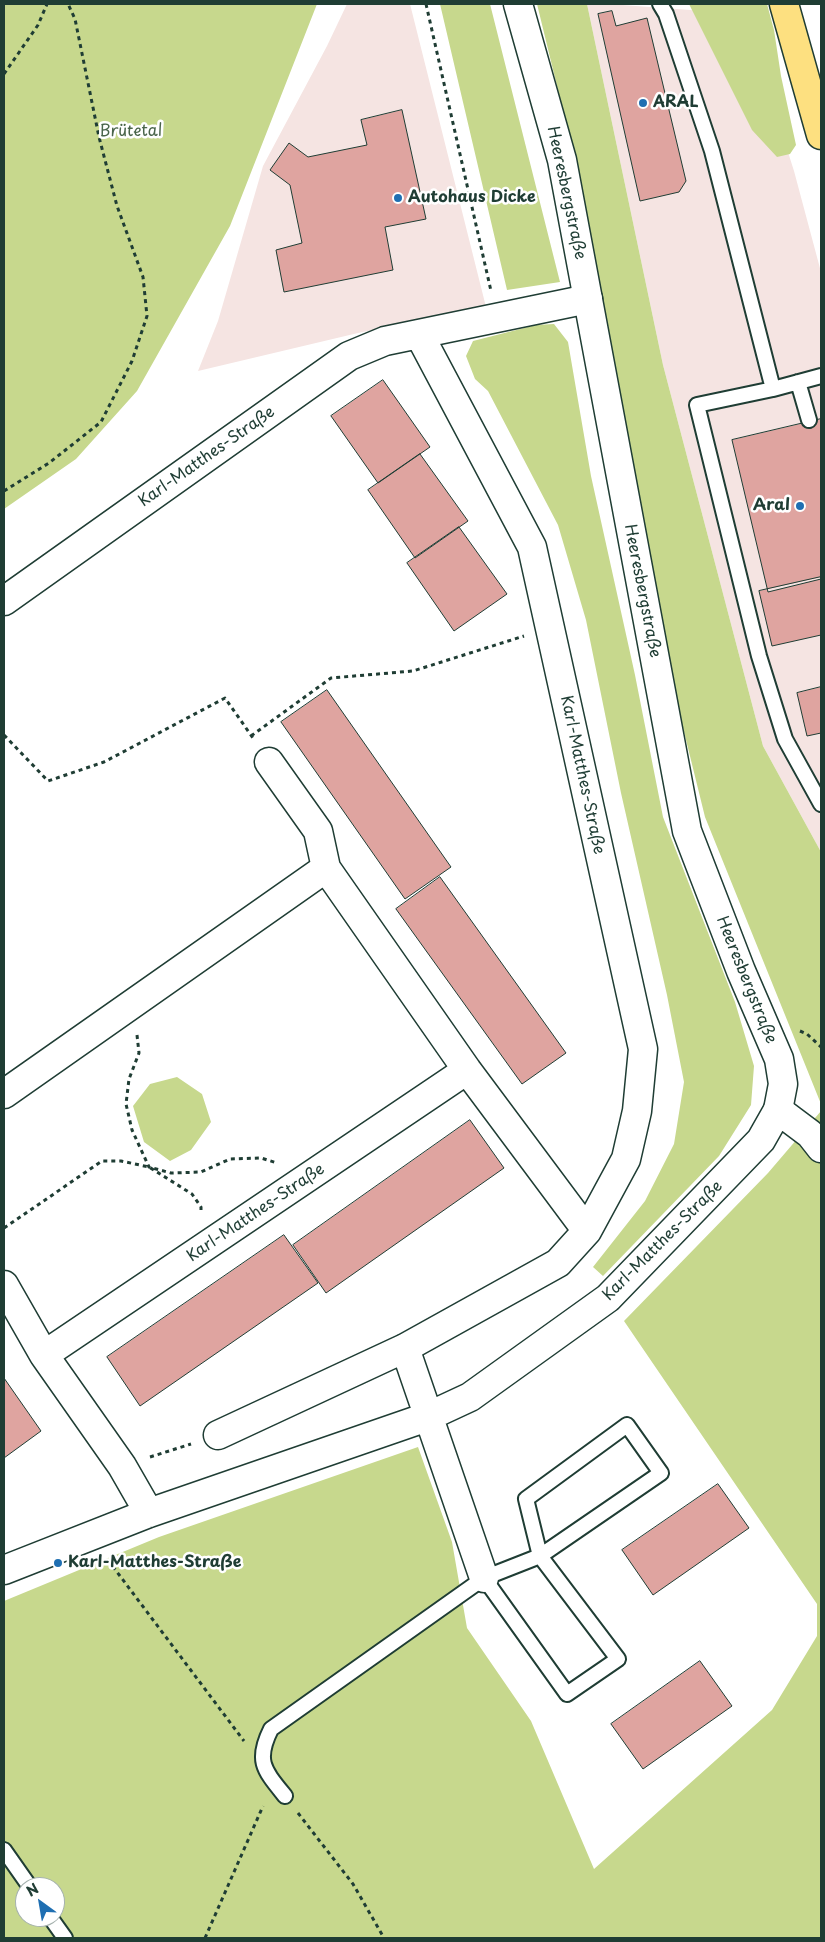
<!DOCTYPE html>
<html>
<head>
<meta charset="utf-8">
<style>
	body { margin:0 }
	#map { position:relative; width:825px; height:1942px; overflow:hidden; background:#fff; font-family:"Playpen Sans",sans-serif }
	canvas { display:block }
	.frame { position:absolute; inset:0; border:5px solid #1f3d34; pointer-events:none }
	.north { position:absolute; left:15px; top:1877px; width:50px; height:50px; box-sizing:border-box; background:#fff; border:1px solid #a5b1ae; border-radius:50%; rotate:328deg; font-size:14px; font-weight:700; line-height:20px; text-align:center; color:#1f3d34 }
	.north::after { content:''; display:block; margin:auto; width:18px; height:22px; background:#1f6fb2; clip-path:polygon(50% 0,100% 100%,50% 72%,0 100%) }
</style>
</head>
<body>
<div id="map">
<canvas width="825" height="1942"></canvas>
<div class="frame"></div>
<div class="north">N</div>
</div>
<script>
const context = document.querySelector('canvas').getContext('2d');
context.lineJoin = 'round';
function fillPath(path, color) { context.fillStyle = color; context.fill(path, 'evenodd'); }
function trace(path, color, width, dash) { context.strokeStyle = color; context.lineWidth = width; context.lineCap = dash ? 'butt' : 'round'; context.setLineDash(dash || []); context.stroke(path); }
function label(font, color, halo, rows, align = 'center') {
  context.font = font + ' "Playpen Sans",sans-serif'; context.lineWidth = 5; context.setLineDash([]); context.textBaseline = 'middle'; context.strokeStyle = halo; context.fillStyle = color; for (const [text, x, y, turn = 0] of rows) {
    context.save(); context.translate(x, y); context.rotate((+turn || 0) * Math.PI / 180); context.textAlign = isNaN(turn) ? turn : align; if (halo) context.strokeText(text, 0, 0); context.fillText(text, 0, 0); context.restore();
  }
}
fillPath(new Path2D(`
	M347 4H410L486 307 358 333 198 371 218 321 263 166 327 46Z
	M587 4H609L744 14 794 171 821 272V852L763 746 663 365Z`), '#f5e4e2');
fillPath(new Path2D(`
	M4 4H317L230 226 137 391 76 459 4 509Z
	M440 4H490L560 282 507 290Z
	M537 4H587L663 365 763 746 821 852V1104L705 817 672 683 607 320 576 164Z
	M689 4H767L774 30 781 76 796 145 790 154 777 157 752 130Z
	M554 324 568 342 591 476 635 675 663 817 735 1002 754 1066 751 1105 719 1156 603 1276 593 1267 645 1201 674 1144 684 1082 667 995 621 793 586 620 558 525 488 391 475 379 466 356 473 341 536 325Z
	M177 1077 202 1094 211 1122 191 1150 170 1161 144 1142 133 1106 150 1084Z
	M821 1111V1938H4V1601L159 1537 418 1447 452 1542 467 1628 531 1721 594 1869 772 1710 817 1636V1604L624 1321 768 1173ZM25 1887H55V1917H25Z`), '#c7d88d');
const building = new Path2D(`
	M612 11 616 26 647 18 686 181 679 192 640 201 598 14Z
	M402 110 426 219 385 227 393 270 284 292 276 250 302 243 290 185 270 170 289 143 308 157 367 145 361 120Z
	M383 380 430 447 378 483 331 416Z
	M821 419V579L768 592 732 440Z
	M420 454 468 521 415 558 368 490Z
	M459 527 507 594 454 631 407 563Z
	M821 577V635L772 646 759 591Z
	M821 687V733L807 736 797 693Z
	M327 690 451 867 405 899 281 722Z
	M440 877 566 1053 522 1084 396 909Z
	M470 1120 504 1168 326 1293 293 1245Z
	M284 1235 318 1283 140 1406 107 1357Z
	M4 1378 41 1431 4 1458Z
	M718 1484 749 1528 653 1595 622 1550Z
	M700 1661 732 1706 643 1769 611 1724Z`);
fillPath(building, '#dfa4a0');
trace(building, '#1f3d34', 1);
const service = new Path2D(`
	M660 4 666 14 712 151 773 389
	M821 376 773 389 697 405 759 656 785 739 821 804
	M798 382 809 420
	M285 1796C264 1770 255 1761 271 1729L484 1578 540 1556 661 1473 627 1425 526 1499 540 1556 618 1659 567 1694 484 1578
	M4 1850 30 1887
	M50 1917 65 1938`);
const minor = new Path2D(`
	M4 601 349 356 385 341 588 299
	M269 762 318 831 326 868 467 1070 587 1231
	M4 1094 326 868
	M4 1285 44 1355 122 1466 149 1513
	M405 1348 484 1578
	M44 1355 467 1070
	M218 1435 405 1348 558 1263 587 1231 626 1159 637 1111 643 1049 532 547 419 334
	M4 1570 149 1513 427 1417 470 1397 608 1298 761 1140 778 1110 810 1134 821 1148`);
const tertiary = new Path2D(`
	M518 4 562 160 687 831 741 971 779 1059 783 1084 778 1110`);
const primary = new Path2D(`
	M784 4 821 135`);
trace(service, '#1f3d34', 18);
trace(minor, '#1f3d34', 31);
trace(tertiary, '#1f3d34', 31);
trace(primary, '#1f3d34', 31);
trace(new Path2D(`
	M426 4 491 291
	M4 74 38 25 47 4
	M4 491 49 463 101 422 132 361 147 316 143 277 117 206 99 137 75 19 68 4
	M4 735 48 781 104 762 225 698 253 738
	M251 736 331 678 413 671 524 636
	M800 1031 807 1034 821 1047
	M137 1035 139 1053 129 1079 126 1104 132 1130 149 1167 171 1173 201 1172 230 1159 261 1158 277 1163
	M4 1228 102 1161H121L149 1167 192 1194 201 1207V1214
	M150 1457 191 1444
	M108 1560 244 1741
	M298 1813 353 1884 384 1938
	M205 1938 263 1806`), '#1f3d34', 3, [4, 4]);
trace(service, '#fff', 14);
trace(minor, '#fff', 28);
trace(tertiary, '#fff', 28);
trace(primary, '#fde080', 28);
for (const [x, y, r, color] of [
	[643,103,5,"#1f6fb2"],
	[398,198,5,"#1f6fb2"],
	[800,506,5,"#1f6fb2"],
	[58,1563,5,"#1f6fb2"]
]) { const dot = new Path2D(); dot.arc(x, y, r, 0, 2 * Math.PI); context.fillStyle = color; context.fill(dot); trace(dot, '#fff', 2); }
label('bold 16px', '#1f3d34', '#fff', [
	["ARAL",653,103],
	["Autohaus Dicke",408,198],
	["Aral",790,506,"right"],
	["Karl-Matthes-Straße",68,1563]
], 'left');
label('16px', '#49644a', '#fff', [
	["Brütetal",131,132]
]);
label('16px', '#1f3d34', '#fff', [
	["Heeresbergstraße",566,193,78],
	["Karl-Matthes-Straße",207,457,-35],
	["Heeresbergstraße",642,591,79],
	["Karl-Matthes-Straße",582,775,78],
	["Heeresbergstraße",746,980,68],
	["Karl-Matthes-Straße",256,1213,-34],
	["Karl-Matthes-Straße",663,1241,-45]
]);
</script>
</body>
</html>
